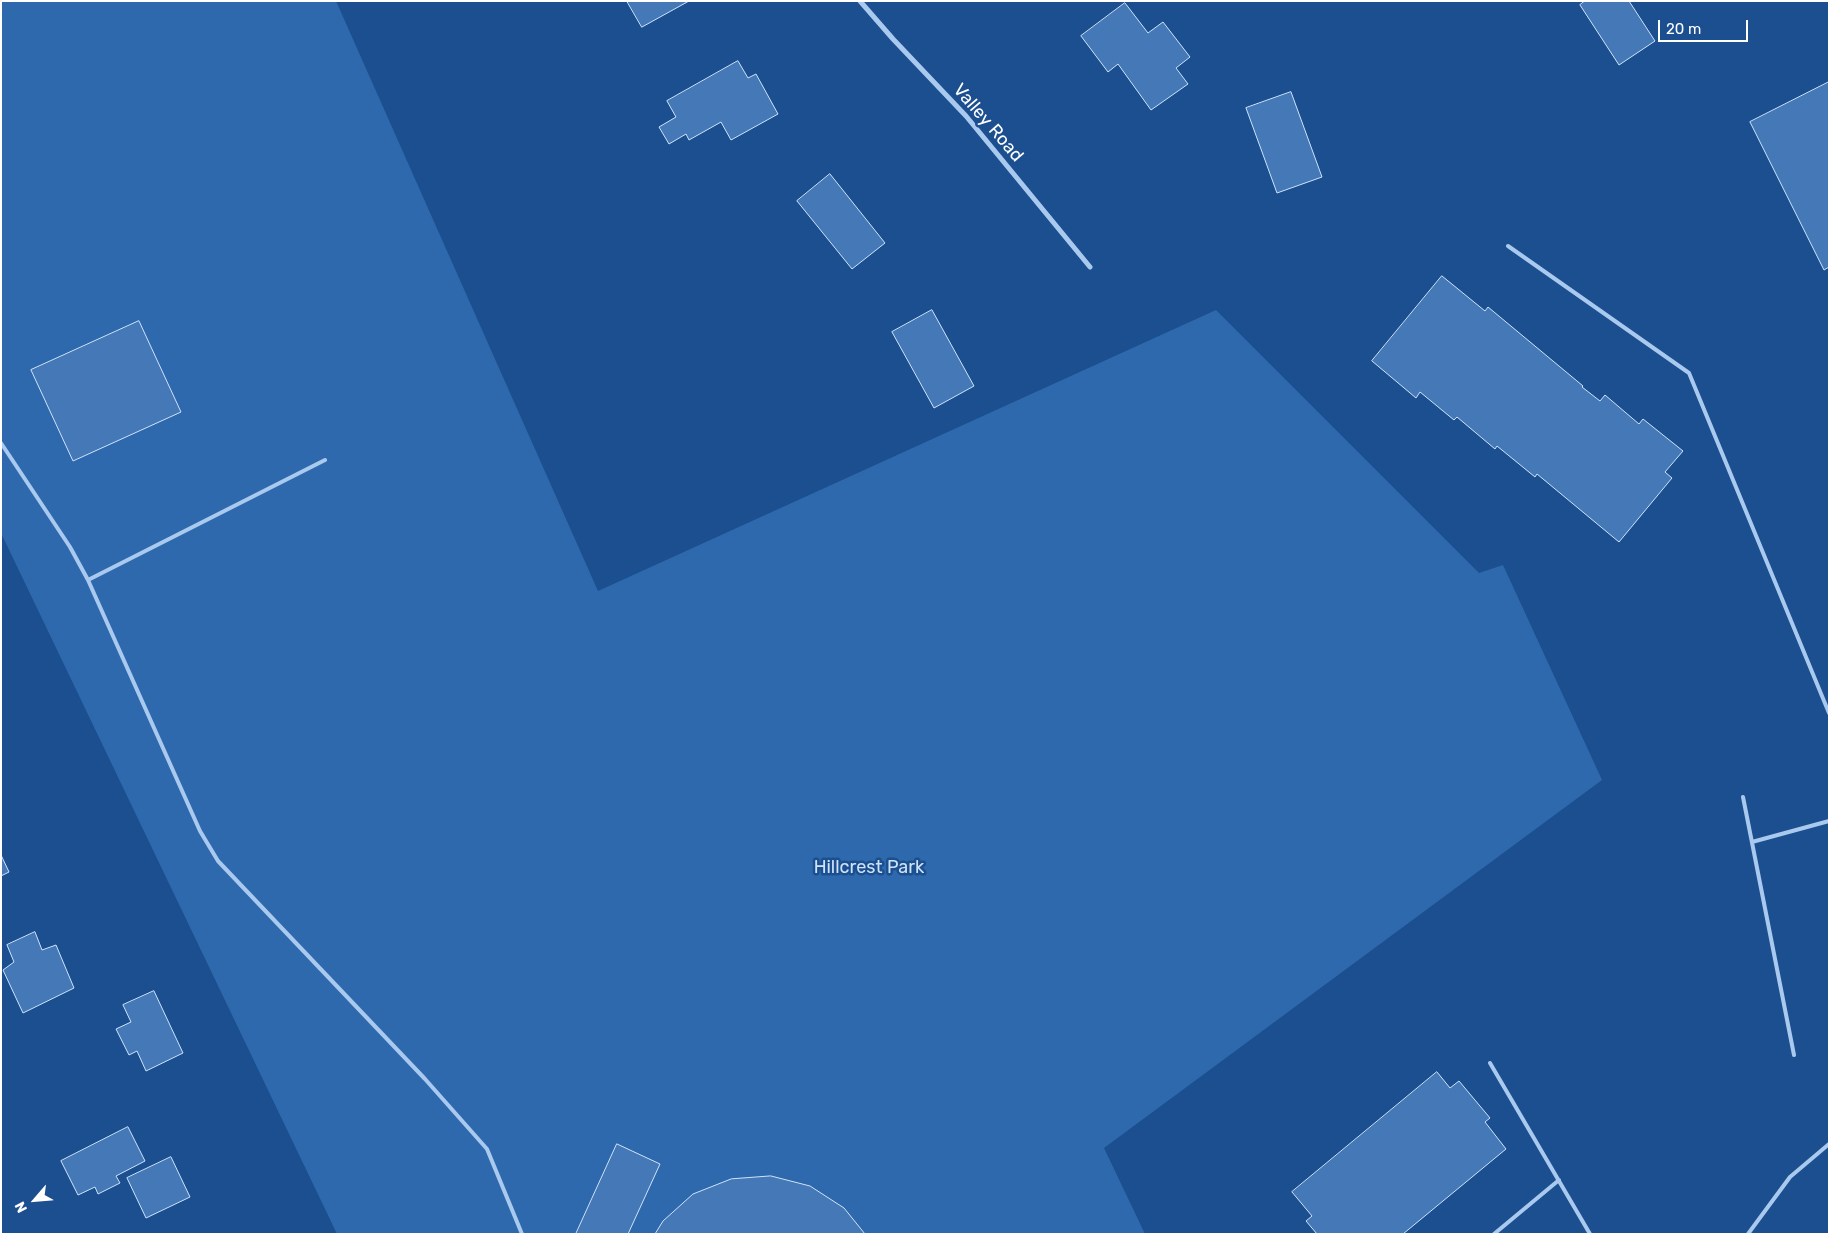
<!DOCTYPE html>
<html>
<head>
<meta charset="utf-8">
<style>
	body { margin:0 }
	#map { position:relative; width:1830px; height:1235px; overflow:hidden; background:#1b4f8f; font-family:Rubik,sans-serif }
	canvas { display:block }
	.frame { position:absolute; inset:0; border:2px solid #fff; pointer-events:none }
	.north { position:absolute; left:10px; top:1175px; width:50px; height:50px; -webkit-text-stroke:4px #1b4f8f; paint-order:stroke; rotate:243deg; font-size:14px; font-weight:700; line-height:20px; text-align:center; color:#fff }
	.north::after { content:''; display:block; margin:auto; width:18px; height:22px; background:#fff; clip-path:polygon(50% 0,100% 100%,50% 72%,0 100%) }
	.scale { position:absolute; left:1658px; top:20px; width:90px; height:22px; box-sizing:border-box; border:2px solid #fff; border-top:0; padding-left:6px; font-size:15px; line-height:18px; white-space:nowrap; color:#fff; -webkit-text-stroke:4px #1b4f8f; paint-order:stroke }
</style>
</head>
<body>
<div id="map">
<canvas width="1830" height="1235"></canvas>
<div class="frame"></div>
<div class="north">N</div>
<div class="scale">20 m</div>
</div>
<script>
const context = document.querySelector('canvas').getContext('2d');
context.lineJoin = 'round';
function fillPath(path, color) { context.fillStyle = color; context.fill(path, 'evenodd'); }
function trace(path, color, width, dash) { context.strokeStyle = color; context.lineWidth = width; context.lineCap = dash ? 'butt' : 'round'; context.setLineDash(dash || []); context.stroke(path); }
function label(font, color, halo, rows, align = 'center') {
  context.font = font + ' Rubik,sans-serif'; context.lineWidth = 5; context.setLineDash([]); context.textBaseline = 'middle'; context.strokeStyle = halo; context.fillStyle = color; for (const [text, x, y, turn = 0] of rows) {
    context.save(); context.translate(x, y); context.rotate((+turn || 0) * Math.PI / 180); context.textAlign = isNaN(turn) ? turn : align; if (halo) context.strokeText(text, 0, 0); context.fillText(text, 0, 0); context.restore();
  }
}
fillPath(new Path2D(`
	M1 1H336L598 591 1216 310 1479 573 1503 565 1602 780 1104 1148 1145 1234H337L1 533Z`), '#2e69ad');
const building = new Path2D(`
	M627 1H689L642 27Z
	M1585 1H1629L1655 41 1619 65 1580 5Z
	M1125 3 1148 33 1163 22 1190 57 1176 68 1188 84 1151 110 1118 64 1108 72 1081 36Z
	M738 61 748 78 756 74 778 114 731 140 721 122 689 140 686 134 669 144 659 127 676 117 667 101Z
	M1829 82V267L1824 270 1750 122Z
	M1291 92 1322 177 1277 193 1246 108Z
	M830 174 885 243 852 269 797 201Z
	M1442 276 1485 311 1488 307 1583 386 1582 387 1600 401 1605 395 1639 424 1643 419 1683 451 1665 472 1672 478 1619 542 1537 474 1535 477 1497 446 1495 449 1457 417 1454 420 1420 392 1416 398 1372 361Z
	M932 310 974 386 934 408 892 332Z
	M139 321 181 412 73 461 31 370Z
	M1 855 9 872 1 876Z
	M35 932 42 950 56 945 74 988 23 1013 3 970 14 962 7 945Z
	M154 991 183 1053 146 1071 137 1051 129 1055 116 1029 131 1022 123 1005Z
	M1437 1072 1450 1088 1459 1081 1490 1118 1485 1122 1506 1149 1403 1234H1317L1306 1221 1312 1216 1292 1192Z
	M128 1127 145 1161 116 1176 120 1183 98 1194 95 1187 78 1195 61 1161Z
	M617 1144 660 1164 628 1234H576Z
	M171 1157 190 1197 146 1218 127 1178Z
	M771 1176 810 1186 844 1208 865 1234H655L663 1221 693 1194 731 1179Z`);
fillPath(building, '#4478b7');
trace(building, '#cfe3fa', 1);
trace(new Path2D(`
	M1508 246 1689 373 1829 713
	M1 443 70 547 88 580 200 831 218 861 425 1079 487 1149 522 1234
	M88 580 325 460
	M1743 797 1794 1055
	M1752 842 1829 821
	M1490 1063 1590 1234
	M1494 1234 1559 1180
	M1748 1234 1790 1177 1829 1144`), '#a9c9ee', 4);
trace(new Path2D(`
	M860 1 893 39 966 116 1090 267`), '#a9c9ee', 5);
label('18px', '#fff', '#1b4f8f', [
	["Valley Road",988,123,49]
]);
label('18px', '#cfe3fa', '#1b4f8f', [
	["Hillcrest Park",869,868]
]);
</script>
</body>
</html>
